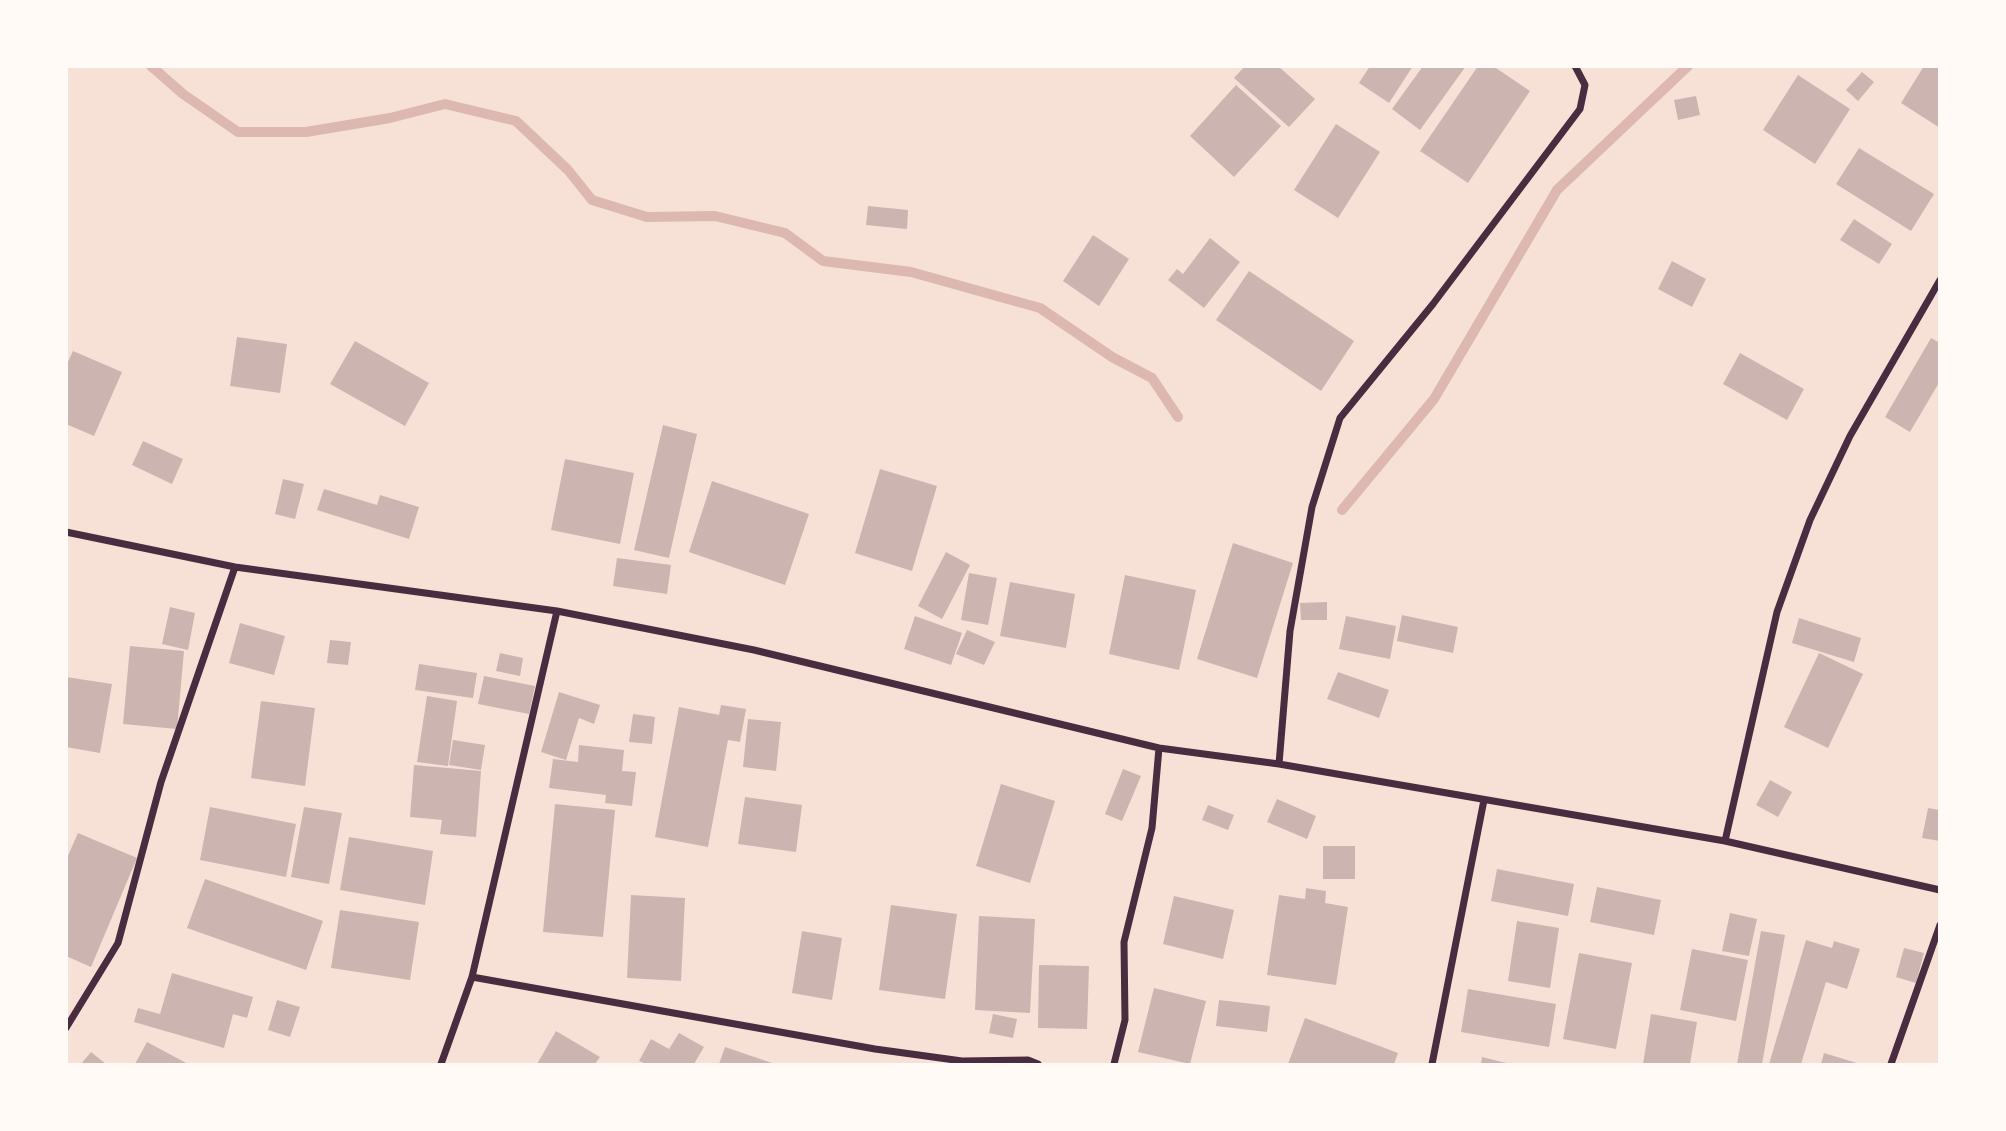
<!DOCTYPE html>
<html>
<head>
<meta charset="utf-8">
<style>
	body { margin:0 }
	#map { position:relative; width:2006px; height:1131px; overflow:hidden; background:#f7e1d7; font-family:"Exo 2",sans-serif }
	canvas { display:block }
	.frame { position:absolute; inset:0; border:68px solid #fffaf5; pointer-events:none }
</style>
</head>
<body>
<div id="map">
<canvas width="2006" height="1131"></canvas>
<div class="frame"></div>
</div>
<script>
const context = document.querySelector('canvas').getContext('2d');
context.lineJoin = 'round';
function trace(path, color, width, dash) { context.strokeStyle = color; context.lineWidth = width; context.lineCap = dash ? 'butt' : 'round'; context.setLineDash(dash || []); context.stroke(path); }
function fillPath(path, color) { context.fillStyle = color; context.fill(path, 'evenodd'); }
trace(new Path2D(`
	M151 66 183 94 238 132H306L390 118 445 104 516 121 568 170 592 200 647 217 715 216 785 233 823 261 911 272 1040 308 1112 357 1152 378 1178 417
	M1342 510 1434 399 1557 190 1688 66`), '#dcb8b0', 10);
fillPath(new Path2D(`
	M1245 66H1278L1315 99 1289 127 1234 78Z
	M1370 66H1413L1389 103 1359 83Z
	M1423 66H1466L1420 130 1392 109Z
	M1478 66H1493L1530 91 1468 183 1420 151Z
	M1924 66H1940V128L1901 103Z
	M1862 72 1874 82 1858 101 1846 90Z
	M1798 75 1850 109 1815 164 1763 130Z
	M1236 85 1281 126 1234 177 1190 136Z
	M1696 96 1700 115 1678 120 1674 100Z
	M1336 124 1380 152 1338 218 1294 190Z
	M1859 148 1934 194 1911 231 1836 184Z
	M868 206 908 210 907 229 866 225Z
	M1854 219 1892 244 1879 264 1840 240Z
	M1093 235 1129 259 1099 306 1063 281Z
	M1210 238 1240 262 1204 308 1168 280 1177 269 1183 274Z
	M1672 261 1706 279 1692 307 1658 289Z
	M1249 271 1354 341 1321 391 1216 320Z
	M237 337 287 344 280 393 230 386Z
	M1931 338 1940 343V381L1910 432 1885 417Z
	M355 341 429 383 405 426 330 384Z
	M73 351 122 372 94 436 66 424V366Z
	M1740 353 1804 389 1787 420 1723 384Z
	M663 425 697 434 669 558 634 550Z
	M143 441 183 459 172 484 132 465Z
	M565 459 634 473 620 544 551 530Z
	M880 469 937 486 912 571 855 553Z
	M283 479 304 484 295 519 275 514Z
	M712 481 809 514 785 585 689 552Z
	M324 489 377 505 380 495 419 507 409 539 317 510Z
	M1233 543 1293 563 1257 678 1197 659Z
	M946 552 970 565 942 619 918 606Z
	M617 558 671 565 667 594 613 586Z
	M969 573 997 578 988 625 961 620Z
	M1125 575 1196 590 1179 670 1109 654Z
	M1010 582 1075 594 1066 648 1000 636Z
	M1327 602V620H1301L1300 603Z
	M170 607 195 613 188 650 162 644Z
	M1402 615 1458 627 1453 653 1397 641Z
	M915 616 962 633 951 665 904 649Z
	M1346 616 1396 626 1390 659 1339 649Z
	M1799 618 1861 638 1854 662 1792 643Z
	M240 623 285 636 274 675 229 663Z
	M967 630 995 642 984 665 956 654Z
	M330 640 351 642 348 665 327 663Z
	M130 646 184 651 177 729 123 724Z
	M500 653 523 658 520 676 496 671Z
	M1819 653 1863 674 1828 748 1784 727Z
	M419 664 477 673 473 698 415 690Z
	M1338 672 1389 690 1379 718 1327 699Z
	M484 676 535 686 529 714 478 704Z
	M66 677 112 684 100 753 66 747Z
	M559 692 600 705 594 724 579 718 566 760 541 752Z
	M427 696 457 701 448 766 417 762Z
	M261 701 315 708 305 786 251 778Z
	M721 705 746 709 740 742 728 740 708 847 655 837 679 707 719 715Z
	M633 714 655 717 652 744 629 742Z
	M748 719 781 722 776 771 743 767Z
	M453 740 485 745 481 770 449 765Z
	M579 745 624 750 622 771 636 772 632 806 605 803 606 795 549 788 553 759 578 762Z
	M414 765 481 771 476 837 440 834 442 820 410 817Z
	M1123 769 1141 776 1122 821 1105 814Z
	M1770 780 1792 792 1778 817 1756 805Z
	M1001 784 1055 801 1030 883 976 866Z
	M745 797 802 805 796 852 738 844Z
	M1277 799 1316 816 1307 839 1267 822Z
	M555 804 615 810 603 937 543 932Z
	M1208 805 1234 815 1228 830 1202 820Z
	M210 807 296 824 286 877 200 860Z
	M304 807 342 813 329 884 291 877Z
	M1928 808 1940 810V841L1922 838Z
	M78 833 137 858 91 967 66 956V860Z
	M349 837 433 851 425 905 340 890Z
	M1323 846H1355V879H1323Z
	M1497 869 1574 884 1568 916 1491 901Z
	M205 879 323 921 306 970 187 928Z
	M1597 887 1661 900 1654 935 1590 922Z
	M1306 888 1326 891 1325 903 1348 907 1336 985 1267 975 1279 895 1305 899Z
	M631 895 685 898 681 981 627 978Z
	M1174 896 1234 910 1223 959 1163 944Z
	M891 905 957 914 945 999 879 990Z
	M340 910 419 922 410 980 331 968Z
	M1730 913 1757 919 1749 956 1722 951Z
	M979 916 1035 919 1030 1013 975 1010Z
	M1517 921 1559 928 1550 988 1508 981Z
	M802 931 842 938 832 1000 792 993Z
	M1761 931 1785 935 1762 1064H1737Z
	M1806 940 1832 948 1834 941 1860 949 1847 989 1826 982 1801 1064H1769Z
	M1904 948 1924 953 1916 983 1896 977Z
	M1692 949 1748 960 1736 1021 1680 1010Z
	M1579 953 1632 963 1616 1049 1563 1039Z
	M1039 965 1089 966 1087 1029 1038 1028Z
	M172 973 253 997 247 1018 233 1014 224 1048 134 1022 138 1008 160 1014Z
	M1154 988 1206 1001 1190 1064 1138 1052Z
	M1468 989 1556 1004 1549 1047 1461 1032Z
	M277 1000 300 1007 290 1037 268 1030Z
	M1219 1000 1270 1006 1267 1032 1216 1026Z
	M993 1014 1017 1019 1013 1038 989 1033Z
	M1651 1014 1697 1022 1690 1064H1643Z
	M1305 1018 1398 1053 1394 1064H1288Z
	M556 1031 600 1057 595 1064H537Z
	M679 1033 704 1047 694 1064H646L639 1061 651 1039 669 1049Z
	M147 1042 188 1064H135Z
	M725 1047 775 1064H719Z
	M91 1052 106 1064H81Z
	M1824 1053 1860 1064H1821Z
	M1482 1057 1510 1064H1481Z`), '#ccb4b1');
trace(new Path2D(`
	M66 532 235 567 557 611 754 650 1159 748 1279 764 1725 841 1940 890
	M1279 764 1290 631 1312 507 1340 418 1433 304 1580 109 1585 85 1575 66
	M1725 841 1777 612 1810 520 1850 436 1940 280
	M472 977 875 1049 962 1061 1028 1060 1038 1064
	M66 1028 118 943 161 782 235 567
	M441 1064 472 977 557 611
	M1114 1064 1125 1020 1124 942 1152 828 1159 748
	M1432 1064 1484 800
	M1891 1064 1940 925`), '#4a2c40', 7);
</script>
</body>
</html>
